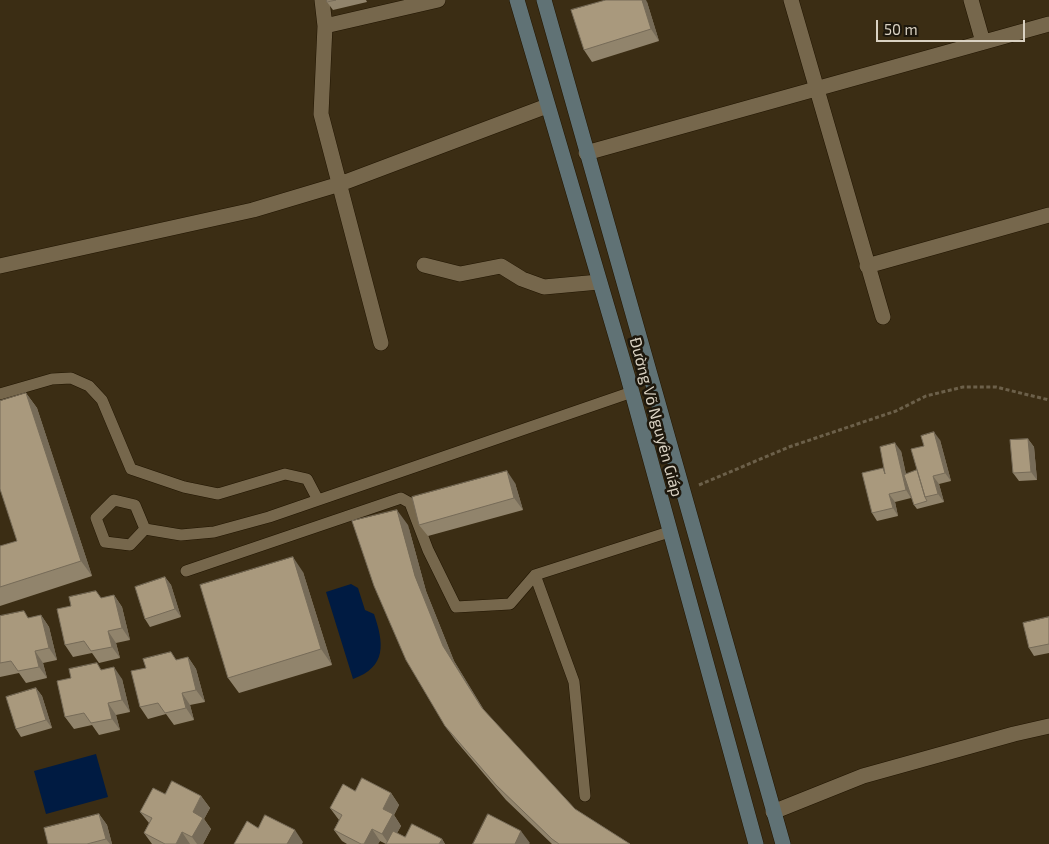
<!DOCTYPE html>
<html>
<head>
<meta charset="utf-8">
<style>
	body { margin:0 }
	#map { position:relative; width:1049px; height:844px; overflow:hidden; background:#3b2d14; font-family:"Exo 2",sans-serif }
	canvas { display:block }
	.scale { position:absolute; left:876px; top:20px; width:149px; height:22px; box-sizing:border-box; border:2px solid #dad2c3; border-top:0; padding-left:6px; font-size:15px; line-height:18px; white-space:nowrap; color:#dad2c3; -webkit-text-stroke:4px #1d170c; paint-order:stroke }
</style>
</head>
<body>
<div id="map">
<canvas width="1049" height="844"></canvas>
<div class="scale">50 m</div>
</div>
<script>
const context = document.querySelector('canvas').getContext('2d');
context.lineJoin = 'round';
function fillPath(path, color) { context.fillStyle = color; context.fill(path, 'evenodd'); }
function trace(path, color, width, dash) { context.strokeStyle = color; context.lineWidth = width; context.lineCap = dash ? 'butt' : 'round'; context.setLineDash(dash || []); context.stroke(path); }
function label(font, color, halo, rows, align = 'center') {
  context.font = font + ' "Exo 2",sans-serif'; context.lineWidth = 5; context.setLineDash([]); context.textBaseline = 'middle'; context.strokeStyle = halo; context.fillStyle = color; for (const [text, x, y, turn = 0] of rows) {
    context.save(); context.translate(x, y); context.rotate((+turn || 0) * Math.PI / 180); context.textAlign = isNaN(turn) ? turn : align; if (halo) context.strokeText(text, 0, 0); context.fillText(text, 0, 0); context.restore();
  }
}
fillPath(new Path2D(`
	M351 584 358 588 365 610 374 614C384 643 387 667 353 679L326 592Z
	M96 754 108 797 46 814 34 771Z`), '#001b42');
const service = new Path2D(`
	M0 394 52 379 71 378 89 386 102 400 131 469 184 487 218 494 285 474 307 479 318 500
	M114 500 135 505 145 529 130 545 105 542 96 518Z
	M145 529 181 535 214 532 269 517 632 392
	M186 571 401 498 410 503 428 550 456 607 510 604 535 575
	M585 796 574 682 535 575 669 532`);
const minor = new Path2D(`
	M322 0 325 26 321 114 381 343
	M791 0 883 317
	M971 0 983 42
	M325 26 438 0
	M586 153 1049 24
	M424 265 460 274 501 266 522 279 544 287 599 282
	M0 266 253 210 340 184 547 106
	M867 266 1049 215
	M773 812 863 776 1014 734 1049 726`);
const secondary = new Path2D(`
	M517 0 627 374 756 844
	M544 0 783 844`);
trace(service, '#211500', 12);
trace(minor, '#211500', 16);
trace(secondary, '#211500', 16);
trace(new Path2D(`
	M699 485 789 447 896 411 926 396 963 387H996L1049 400`), '#6c604a', 3, [4, 2.5]);
trace(service, '#76674c', 11);
trace(minor, '#76674c', 15);
trace(secondary, '#607275', 15);
fillPath(new Path2D(`
	M327 0H366L367 2 333 10 327 2Z
	M647 2 659 41 592 62 584 50Z
	M26 393 37 408 92 576 0 606V546L17 541Z
	M1028 439 1034 447 1037 480 1019 481 1013 473Z
	M940 440 951 481 939 484 944 502 917 509 914 505 910 493 911 498 895 502 898 516 877 521 872 513 884 470 901 451 906 474 917 470 924 446Z
	M515 483 523 510 428 536 419 525Z
	M408 525 426 591 454 661 485 712 575 809 630 844H552L506 800 456 741 445 726Z
	M303 572 332 665 239 693 228 678Z
	M165 577 171 585 181 617 150 627 145 619Z
	M114 595 122 607 130 640 116 643 120 658 99 663 92 653 73 657 65 645 102 598Z
	M41 615 49 627 57 660 43 663 47 678 26 683 19 673 0 677V616L29 618Z
	M1049 617V653L1034 656 1029 648Z
	M188 657 196 669 205 702 190 705 194 720 174 725 166 714 148 719 140 707 146 668Z
	M102 670 122 679 130 712 116 715 120 730 99 735 92 725 74 729 65 717 71 678Z
	M36 688 42 696 52 728 21 737 16 729Z
	M355 791 391 793 399 805 394 815 401 826 397 833 405 837 442 839 445 844H386L380 841 378 844H347L342 841 334 830 339 820 330 808Z
	M165 794 201 796 210 808 204 819 211 829 203 844H152L144 833 149 823 140 812Z
	M99 814 107 825 112 844H48Z`), '#91846c');
fillPath(new Path2D(`
	M642 0H646L647 2 659 41 651 29Z
	M26 393 37 408 92 576 81 561Z
	M934 432 940 440 951 481 945 473Z
	M1028 439 1034 447 1037 480 1031 472Z
	M895 443 901 451 911 498 906 490Z
	M507 471 515 483 523 510 514 498Z
	M933 476 939 484 944 502 938 494Z
	M889 494 895 502 898 516 893 508Z
	M397 510 408 525 426 591 454 661 492 723 482 708 443 646 415 576Z
	M293 557 303 572 332 665 321 649Z
	M165 577 171 585 181 617 175 609Z
	M114 595 122 607 130 640 122 628Z
	M41 615 49 627 57 660 49 648Z
	M108 631 116 643 120 658 112 647Z
	M35 651 43 663 47 678 39 667Z
	M188 657 196 669 205 702 196 690Z
	M114 667 122 679 130 712 122 700Z
	M36 688 42 696 52 728 46 720Z
	M182 693 190 705 194 720 186 708Z
	M108 703 116 715 120 730 112 719Z
	M391 793 399 805 394 815 401 826 391 844H389L382 834 383 809Z
	M201 796 210 808 204 819 211 829 203 844H197L192 837 193 812Z
	M99 814 107 825 112 844H110L106 839Z
	M372 829 380 841 378 844H364Z
	M295 830 303 842 302 844H287Z
	M521 831 530 843 529 844H515Z
	M182 832 190 844H176Z
	M442 839 445 844H439Z`), '#766b58');
const building = new Path2D(`
	M327 0H336L327 2Z
	M606 0H642L651 29 584 50 571 10Z
	M26 393 81 561 0 587V546L17 541 0 489V401Z
	M934 432 945 473 933 476 938 494 925 497 911 449 924 446 921 436Z
	M1028 439 1031 472 1013 473 1010 440Z
	M895 443 906 490 889 494 893 508 872 513 862 473 883 468 885 474 880 447Z
	M917 470 925 497 927 501 914 505 904 475Z
	M507 471 514 498 419 525 412 497Z
	M397 510 415 576 443 646 482 708 575 809 630 844H559L552 839 496 785 445 726 406 660 374 586 352 521Z
	M293 557 321 649 228 678 200 585Z
	M165 577 175 609 145 619 135 587Z
	M96 591 101 598 114 595 122 628 108 631 112 647 91 651 84 641 65 645 57 609 71 606 69 597Z
	M24 611 28 618 41 615 49 648 35 651 39 667 18 671 11 661 0 663V616Z
	M1049 617V644L1029 648 1023 623Z
	M171 652 176 660 188 657 196 690 182 693 186 708 165 713 158 703 140 707 131 671 146 668 143 659Z
	M97 663 101 670 114 667 122 700 108 703 112 719 91 723 84 713 65 717 57 681 71 678 69 669Z
	M36 688 46 720 16 729 6 697Z
	M362 778 391 793 383 809 393 814 382 834 372 829 364 844H361L334 830 342 815 330 808 343 784 355 791Z
	M172 781 201 796 193 812 203 818 192 837 182 832 176 844H165L144 833 152 818 140 812 153 788 165 794Z
	M99 814 106 839 87 844H48L44 828Z
	M488 814 521 831 515 844H473Z
	M265 815 295 830 287 844H234L247 821 258 828Z
	M412 824 442 839 439 844H386L393 831 405 837Z`);
fillPath(building, '#a9997d');
trace(building, '#766b58', 1);
label('16px', '#dad2c3', '#1d170c', [
	["Đường Võ Nguyên Giáp",656,417,75]
]);
</script>
</body>
</html>
